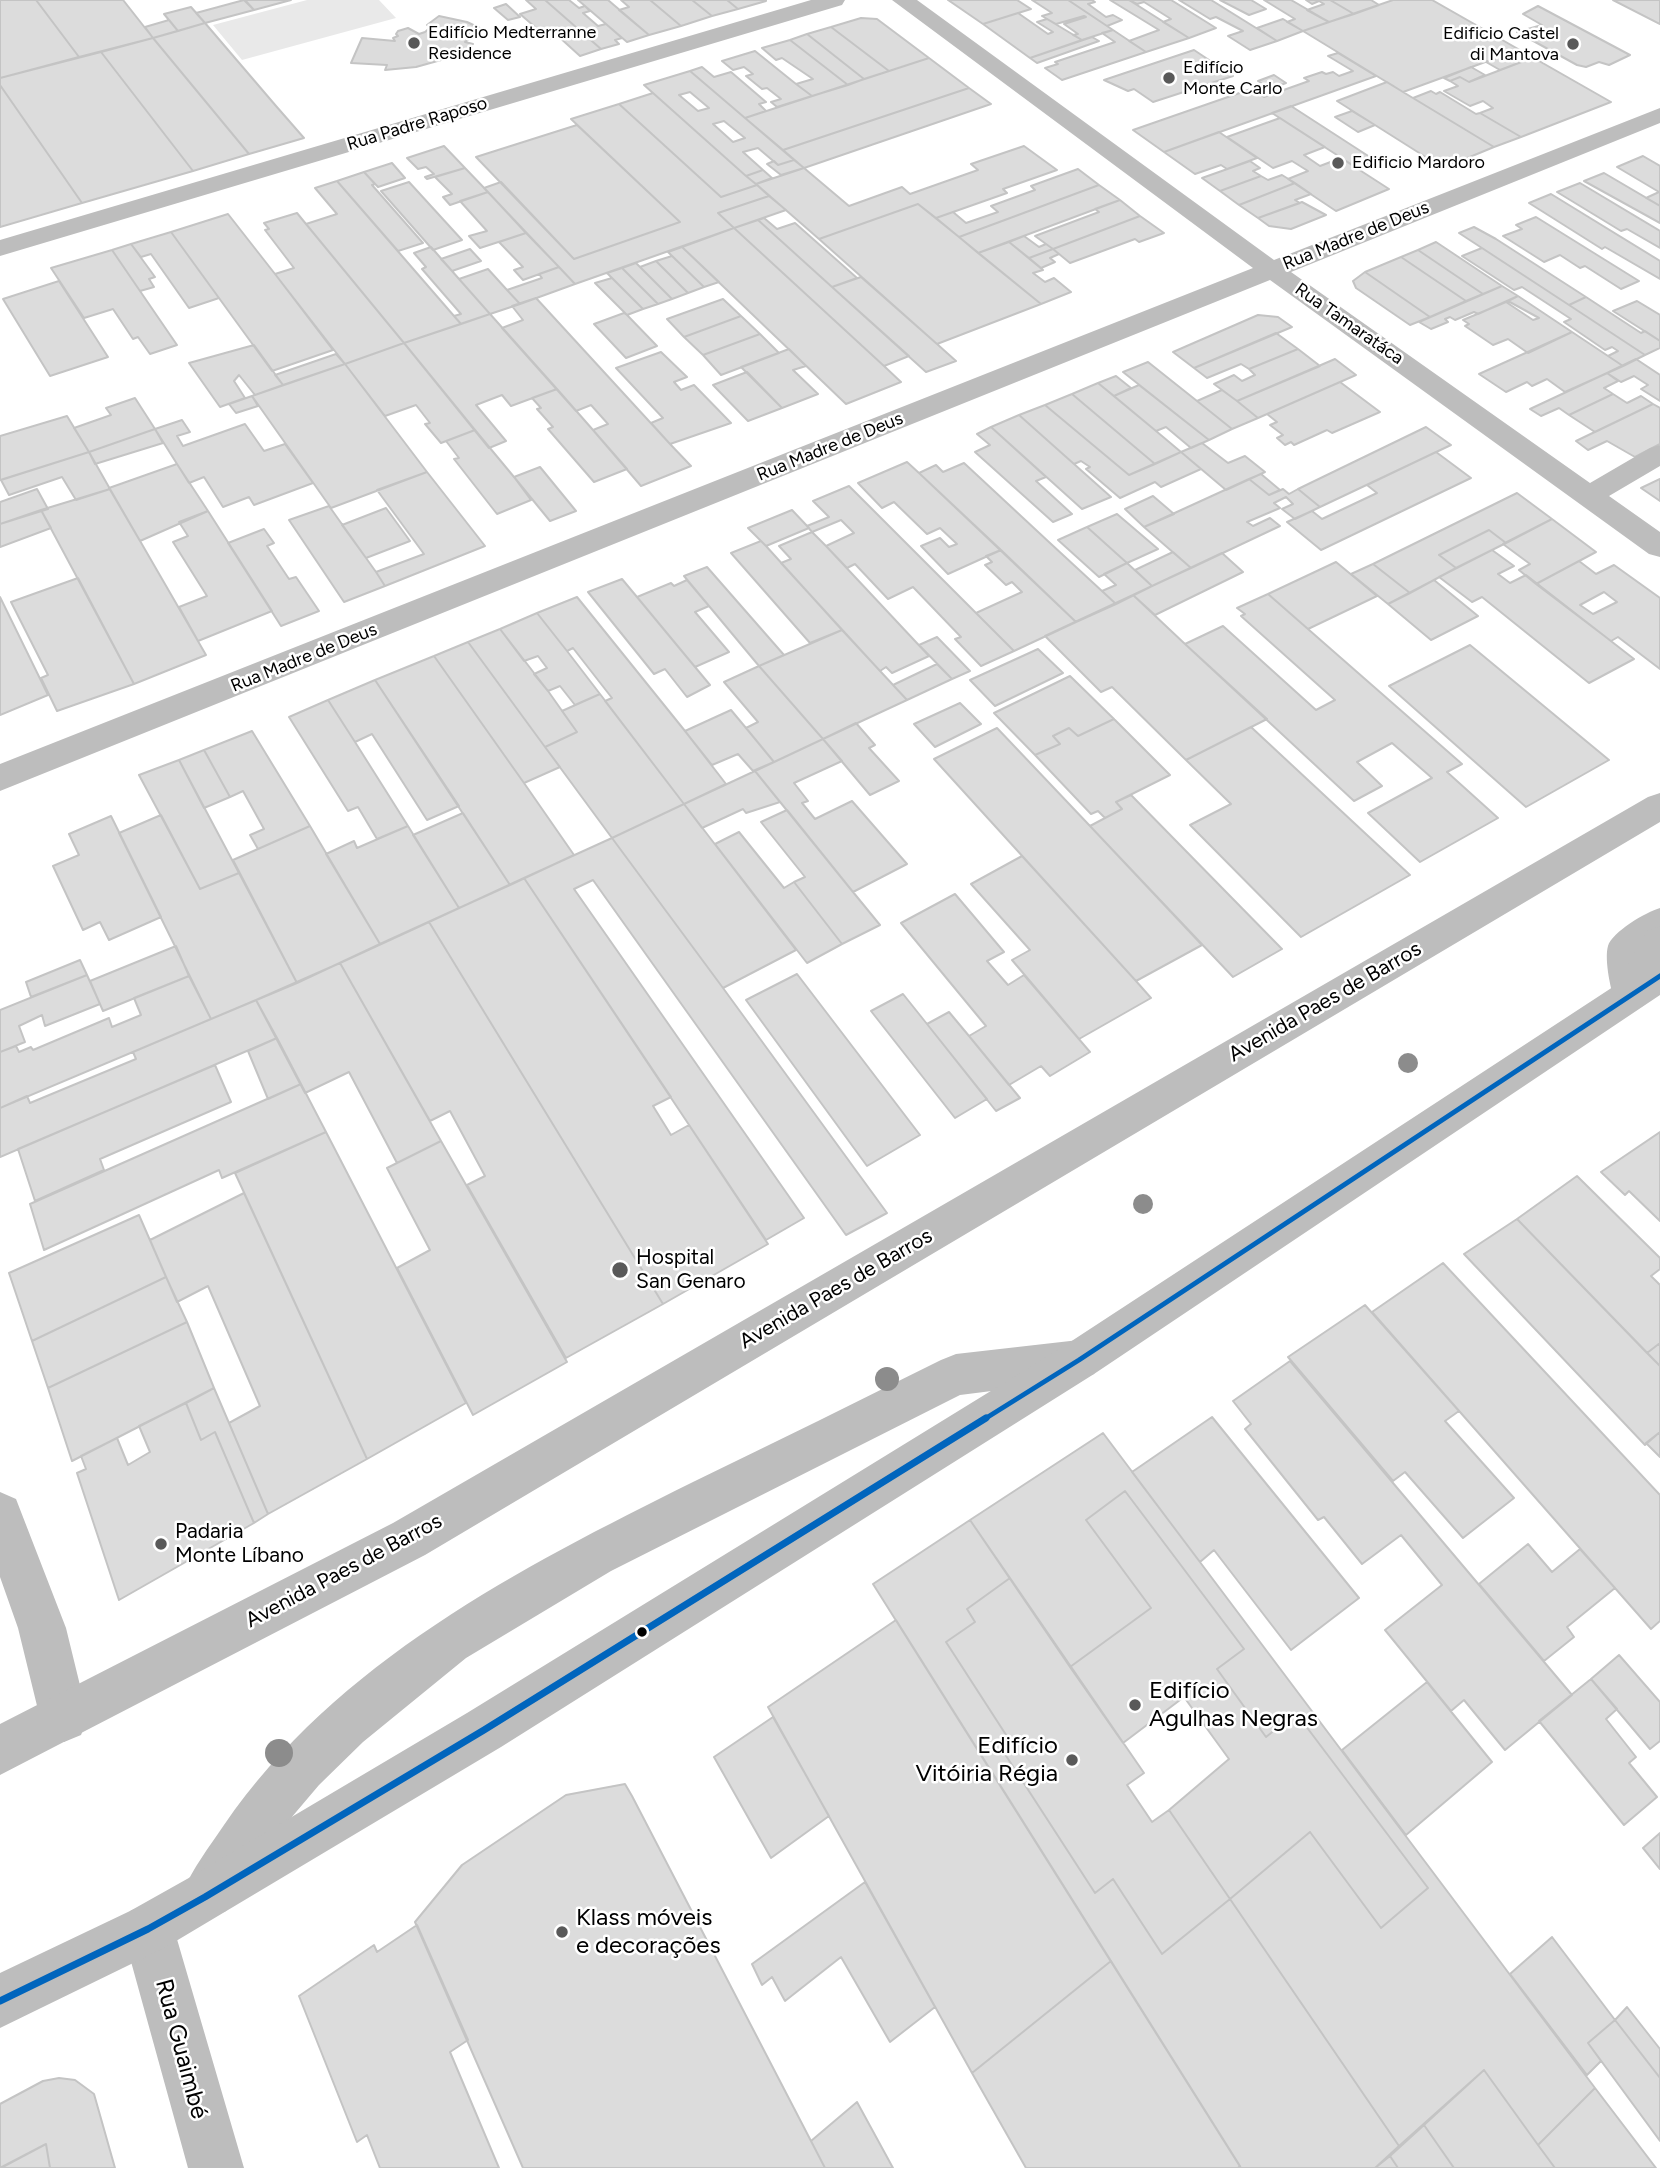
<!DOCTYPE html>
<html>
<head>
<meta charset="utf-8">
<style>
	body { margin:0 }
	canvas { display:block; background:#fff }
</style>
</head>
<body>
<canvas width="1660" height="2168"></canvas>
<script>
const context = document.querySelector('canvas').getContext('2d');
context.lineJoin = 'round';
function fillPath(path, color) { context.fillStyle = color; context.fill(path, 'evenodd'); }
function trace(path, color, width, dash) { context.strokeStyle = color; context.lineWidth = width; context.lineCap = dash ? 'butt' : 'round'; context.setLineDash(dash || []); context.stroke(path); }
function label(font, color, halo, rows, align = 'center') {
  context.font = font + ' Figtree,sans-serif'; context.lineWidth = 5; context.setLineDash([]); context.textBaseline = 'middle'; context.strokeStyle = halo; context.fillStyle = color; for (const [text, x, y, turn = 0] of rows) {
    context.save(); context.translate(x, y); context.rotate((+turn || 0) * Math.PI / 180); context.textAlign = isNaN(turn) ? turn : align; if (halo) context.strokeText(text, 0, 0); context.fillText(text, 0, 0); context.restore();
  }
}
fillPath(new Path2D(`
	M307 0H379L396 18 242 60 213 25Z`), '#e9e9e9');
const building = new Path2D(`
	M0 0H36L79 57 0 78Z
	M36 0H123L153 38 79 57Z
	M244 0 254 10 205 23 196 13Z
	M245 0H291L254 10Z
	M526 0H545L601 49 580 56 558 36 549 39 520 14 536 9Z
	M545 0H569L579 8 585 6 590 11 583 13 598 26 606 24 622 38 615 40 619 44 601 49Z
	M578 0H608L649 35 627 42Z
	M621 0H650L681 26 649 35 619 10 629 7Z
	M650 0H692L712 16 681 26Z
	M692 0H727L738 9 712 16Z
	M727 0H766V1L738 9Z
	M948 0H1017L1031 9 983 24Z
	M1032 0H1068L1113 30 1082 40 1073 35 1078 34 1064 24 1086 17 1084 16 1056 24 1042 16 1052 13Z
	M1068 0H1092L1095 2 1088 4 1106 17 1113 15 1122 20 1107 26Z
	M1110 0H1129L1189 38 1146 52 1129 41 1159 30Z
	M1129 0H1171L1216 28 1189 38 1163 22 1171 19 1144 2 1137 4Z
	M1179 0H1211L1277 41 1250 50 1228 36 1243 31 1216 17 1210 19Z
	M1220 0H1251L1266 9 1249 15Z
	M1264 0H1291L1329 22 1303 31 1287 22 1295 19Z
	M1306 0H1330L1354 14 1329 22 1307 10 1324 4 1319 1 1312 4Z
	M1330 0H1371L1379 5 1354 14Z
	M1393 0H1432L1611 102 1521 137 1480 113 1493 108 1483 101 1470 106 1444 91 1458 86 1450 81 1460 77 1469 82 1524 61 1510 53 1403 92 1303 31Z
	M1613 0H1660V24Z
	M506 4 520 17 508 20 494 8Z
	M1538 6 1630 55 1609 65 1599 62 1586 67 1577 65 1517 32 1542 25 1523 14Z
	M191 7 205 23 178 31 164 14Z
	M1018 13 1048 34 1053 32 1037 22 1047 19 1082 40 1030 58 983 24Z
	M439 16 467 22 482 29 465 42 473 44 459 55 416 67 385 70 387 65 351 63 362 38 395 41 393 38 398 36 396 34 398 31 408 28 419 34 425 32 432 26 427 25Z
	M861 18 877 19 929 58 889 71 831 27Z
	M1283 19 1303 31 1277 41 1257 28Z
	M169 20 178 31 153 38 145 27Z
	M205 23 276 106 304 138 249 154 153 38Z
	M831 27 889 71 864 79 807 34Z
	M1113 30 1146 52 1062 80 1045 68 1058 64 1055 62 1115 42 1102 33Z
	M807 34 864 79 848 85 790 40Z
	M1092 37 1099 41 1037 63 1030 58Z
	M153 38 249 154 193 171 101 52Z
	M790 40 848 85 812 96 796 84 813 79 782 58 776 60 762 48Z
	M1194 50 1233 76 1153 102 1134 89 1128 91 1104 80Z
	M755 51 796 84 812 96 777 107 771 102 781 99 767 88 762 89 746 76 753 74 744 67 733 70 722 61Z
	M101 52 193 171 82 203 0 85V78Z
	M1338 53 1376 76 1164 152 1133 130 1251 89 1264 97 1309 81 1304 78 1322 72 1326 74 1333 72 1339 76 1353 71 1328 56Z
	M1510 53 1524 61 1500 70 1486 62Z
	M929 58 969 88 783 150 745 118Z
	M702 67 714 77 731 72 766 102 759 104 766 111 745 118 690 71Z
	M1471 67 1485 75 1469 82 1460 77 1450 81 1444 78Z
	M690 71 745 118 794 160 778 165 758 148 743 152 763 170 746 176 644 85ZM690 92 709 108 698 111 679 95ZM724 121 745 138 733 142 713 124Z
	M1274 75 1286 83 1270 89 1258 81Z
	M1387 82 1403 92 1494 147 1443 168 1337 101Z
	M0 85 82 203 0 227Z
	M969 88 991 104 804 168 783 150Z
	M1431 91 1436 94 1440 92 1476 114 1480 113 1521 137 1494 147 1413 98Z
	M653 93 746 176 757 185 721 197 619 104Z
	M619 104 721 197 757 185 769 196 718 213 734 228 575 284 484 188 501 182 574 259 680 222 571 119Z
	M1291 106 1376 161 1357 168 1272 113Z
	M1352 111 1375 125 1358 132 1335 117Z
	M1280 118 1325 147 1304 155 1320 166 1341 158 1389 189 1336 211 1288 179 1308 171 1292 161 1273 168 1227 137Z
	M577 125 680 222 574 259 476 157Z
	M1219 132 1257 158 1227 169 1221 165 1195 174 1164 152Z
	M444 146 465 168 427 179 425 177 434 174 426 167 418 169 407 158Z
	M1024 146 1057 170 1003 189 1007 193 936 218 918 204 819 239 756 184 804 168 849 206 902 187 910 194 978 170 971 164Z
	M1643 156 1660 166V206L1646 198 1659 192 1617 167Z
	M794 160 804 168 781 175 767 164 774 161 778 165Z
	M1250 161 1260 168 1253 171 1261 176 1220 191 1202 178Z
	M392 163 405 178 378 187 364 172Z
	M465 168 488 192 450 205 443 197 452 194 435 177Z
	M1078 169 1099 185 959 237 936 218 953 212 966 223 998 212 991 206 1035 190 1031 186Z
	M763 170 772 178 756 184 746 176Z
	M364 172 375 184 372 185 423 243 398 251 337 181Z
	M1604 173 1660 206V223L1584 181Z
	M1282 175 1295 183 1239 205 1220 191 1261 176 1268 180Z
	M337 181 454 316 461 324 404 343 306 224 337 214 315 188Z
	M409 182 462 240 433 250 381 191Z
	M1295 183 1311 194 1295 200 1300 203 1258 218 1239 205Z
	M1580 183 1660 231V248L1627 229 1621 231 1557 192Z
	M1099 185 1120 200 978 253 959 237Z
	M488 192 526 233 480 248 469 236 487 231 460 201Z
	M1551 194 1660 261V279L1605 247 1602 249 1529 203Z
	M769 196 786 210 734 228 718 213Z
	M1120 200 1140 216 1053 249 1035 236 1099 212 1095 209Z
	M1302 202 1326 215 1291 229 1269 226 1258 218Z
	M918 204 959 237 1041 304 937 344 819 239Z
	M297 213 306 224 404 343 345 364 275 274 294 268 265 230 269 229 264 223Z
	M228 214 275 274 333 350 272 371 171 232Z
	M1140 216 1164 233 1139 242 1135 239 1070 263 1053 249Z
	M1536 217 1639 281 1621 289 1585 266 1580 268 1560 255 1544 262 1503 236 1522 229 1516 225Z
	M764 218 777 229 795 223 857 278 832 287 758 220Z
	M758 220 832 287 909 356 884 366 734 228Z
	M1474 227 1496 239 1586 297 1569 305 1459 233Z
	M734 228 884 366 901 382 846 404 682 247Z
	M171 232 219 298 189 308 151 254 141 257 131 244Z
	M526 233 559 267 523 280 514 270 523 267 499 242Z
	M1024 236 1039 247 1046 244 1053 249 1029 258 1009 242Z
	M1009 242 1043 270 1033 273 1045 282 1054 278 1071 292 1041 304 978 253Z
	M1436 242 1502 286 1483 294 1418 250Z
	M131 244 155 277 149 279 154 287 140 291 112 250Z
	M431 247 459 279 490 314 461 324 454 316 461 314 422 269 426 267 414 253Z
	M682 247 719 282 704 287 668 252Z
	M1482 248 1569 305 1645 355 1623 366 1608 356 1618 351 1612 347 1605 350 1564 322 1571 319 1522 287 1514 290 1462 256Z
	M470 249 481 261 452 271 441 259Z
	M1053 249 1059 254 1050 258 1055 262 1041 268 1029 258Z
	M112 250 140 291 177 345 150 354 138 337 133 339 113 309 84 318 51 268Z
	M1418 250 1483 294 1466 301 1401 257Z
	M672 256 704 287 688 293 656 261Z
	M1401 257 1466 301 1430 317 1365 272Z
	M656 261 688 293 672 299 640 267Z
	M636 263 672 299 658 304 622 268Z
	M559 267 575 284 520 304 507 290 542 278 539 274Z
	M622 268 658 304 643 309 607 273Z
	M488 269 507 290 520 304 490 314 459 279Z
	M1365 272 1430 317 1410 325 1356 288 1353 281Z
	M861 277 937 344 956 361 926 372 832 287Z
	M612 278 643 309 627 315 595 283Z
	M59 281 108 357 50 376 3 299Z
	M1502 286 1518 296 1478 314 1474 312 1455 320 1450 317 1445 319 1448 322 1431 329 1419 322Z
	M1518 296 1572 332 1528 353 1508 339 1493 345 1465 326 1469 324 1463 320 1506 302 1533 320 1539 318 1508 301Z
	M1586 297 1641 333 1645 331 1660 341V348L1645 355 1569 305Z
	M536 298 670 444 691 466 641 486 593 430 608 424 591 405 576 411 502 328 523 320 512 306Z
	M723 299 741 316 684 337 667 319Z
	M1637 301 1660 315V341L1613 311Z
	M624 313 627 315 657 346 626 358 594 324Z
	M490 314 557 389 511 406 502 395 476 405 506 441 489 448 404 343Z
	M1258 315 1278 317 1292 327 1194 368 1173 352Z
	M741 316 760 334 703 355 684 337Z
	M1572 332 1623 366 1565 392 1547 379 1532 386 1527 382 1506 392 1479 374Z
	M1276 333 1298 349 1249 369 1241 364 1207 378 1194 368Z
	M760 334 779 353 721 375 703 355Z
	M404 343 475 430 441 443 425 424 430 423 416 405 385 416 345 364Z
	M254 345 283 385 255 395 239 375 234 381 245 398 220 407 189 363Z
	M789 349 806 366 793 370 818 394 782 408 741 367Z
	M1298 349 1320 366 1237 401 1214 384 1234 375 1242 381 1255 375 1249 369Z
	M661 352 687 377 674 382 681 390 694 385 731 423 670 444 651 423 663 418 616 368Z
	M336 354 345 364 283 385 275 375Z
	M1335 359 1356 375 1258 418 1237 401Z
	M1636 359 1660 375V401L1641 389 1648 385 1634 376 1621 382 1607 373Z
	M1148 362 1197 401 1232 429 1209 440 1123 372Z
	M345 364 427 472 331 508 252 396Z
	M747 372 782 408 748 421 713 385Z
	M1607 373 1618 381 1604 388 1613 394 1569 415 1559 408 1541 416 1530 409Z
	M1116 376 1131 388 1114 396 1098 383Z
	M1340 382 1380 412 1332 433 1327 430 1294 445 1291 442 1285 445 1277 438 1283 435 1270 425 1277 422 1267 414Z
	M1098 383 1156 431 1181 452 1155 464 1072 394Z
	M1139 385 1209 440 1191 448 1166 427 1156 431 1114 396Z
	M557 389 593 430 627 469 594 482 548 429 553 427 537 409 541 408 532 398Z
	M1222 390 1237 401 1258 418 1232 429 1197 401Z
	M1072 394 1155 464 1129 475 1045 405Z
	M1613 394 1627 403 1641 396 1653 404 1595 432 1569 415Z
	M252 396 258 406 236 413 229 404Z
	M135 398 155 429 89 452 74 428 111 415 106 408Z
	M1653 404 1660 408V444L1635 457 1607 441 1588 450 1576 441Z
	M1045 405 1129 475 1181 452 1201 469 1161 487 1155 482 1120 498 1086 469 1090 467 1081 461 1074 464 1019 415Z
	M1019 415 1074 464 1111 497 1082 509 991 427Z
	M67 416 89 452 0 480V436Z
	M182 420 190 432 177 436 183 446 245 424 264 451 285 444 313 483 254 505 249 497 223 507 204 477 189 483 155 429Z
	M991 427 1046 477 1036 481 1072 514 1053 522 975 452 990 445 977 434Z
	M1426 427 1451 445 1320 507 1298 489Z
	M155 429 163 443 95 464 89 452Z
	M475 430 514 477 531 500 497 514 454 459 459 458 446 441Z
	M1202 443 1228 463 1245 456 1265 472 1226 490 1181 452Z
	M89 452 110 489 76 500 62 477 9 495 1 480Z
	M1436 452 1471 478 1321 550 1287 522 1312 511 1322 519 1377 493 1367 485Z
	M907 462 919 473 1001 550 948 574 921 546 940 538 949 547 957 544 940 528 927 534 894 502 882 508 858 483Z
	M964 463 1050 543 1116 604 1076 622 919 473 936 465 943 472Z
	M177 464 208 511 140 541 109 488Z
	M540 467 576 511 550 521 514 477Z
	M427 472 485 546 385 586 376 572 424 554 377 490Z
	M1261 474 1280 490 1269 495 1249 479Z
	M1249 479 1269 495 1283 489 1289 494 1298 489 1320 507 1295 519 1282 509 1293 504 1286 497 1274 503 1280 508 1247 522 1253 526 1270 518 1280 526 1191 568 1144 527Z
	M1660 479V501L1641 488Z
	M849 486 1014 651 981 666 955 639 961 637 913 587 888 599 855 564 847 568 826 546 854 533 841 520 812 532 807 526 829 517 813 501Z
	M37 489 48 509 0 524V502Z
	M110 489 206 655 134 684 41 510Z
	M1517 493 1552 519 1506 543 1489 530 1439 555 1456 568 1410 593 1373 564Z
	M1153 496 1174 514 1144 527 1125 509Z
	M329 506 376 572 385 586 344 602 289 520Z
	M386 508 410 541 366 558 342 525Z
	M41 510 51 528 0 547V524Z
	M792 510 809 528 766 546 748 528Z
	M208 511 272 611 198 641 179 607 207 596 173 542 188 536 179 522Z
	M1117 514 1158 549 1127 563 1087 527Z
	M1552 519 1596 552 1536 584 1519 570 1530 564 1503 544Z
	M1087 527 1127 563 1099 577 1058 540Z
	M264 529 274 543 267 546 289 579 296 577 319 611 281 626 228 543Z
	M1489 530 1506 543 1456 568 1439 555Z
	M812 532 826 546 929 656 892 673 886 667 880 671 781 563 791 559 779 546Z
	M761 541 766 546 842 630 810 643 731 553Z
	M1001 550 1076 622 1014 651 976 613 1022 592 1012 582 1006 585 985 565 992 562 986 556Z
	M1492 550 1514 566 1498 574 1510 583 1526 575 1634 659 1589 683 1482 597 1472 602 1439 577Z
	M1173 552 1191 568 1152 586 1135 570Z
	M1222 553 1243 572 1155 615 1133 595Z
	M1579 561 1596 574 1614 565 1660 598V669L1618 637 1611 641 1536 584ZM1604 592 1617 602 1593 614 1580 605Z
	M1336 562 1377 596 1308 629 1268 594Z
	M1127 563 1152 586 1116 604 1102 591 1116 585 1104 574Z
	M1373 564 1410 593 1388 604 1351 574Z
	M707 567 784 655 759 666 684 576Z
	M78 578 134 684 57 711 41 678 48 675 11 602Z
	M622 579 637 597 710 685 687 697 665 669 654 674 588 592Z
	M687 580 709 606 695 612 729 652 695 667 637 597 671 583 674 586Z
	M1434 580 1478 616 1431 640 1388 604Z
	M1268 594 1462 764 1447 772 1498 818 1420 862 1368 813 1432 778 1392 743 1357 762 1382 786 1354 801 1185 644 1223 626 1316 710 1335 700 1241 616 1245 614 1237 608Z
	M1133 595 1185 644 1267 719 1186 760 1112 687 1101 692 1045 636Z
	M0 597 48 695 0 715Z
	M577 597 685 731 726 784 684 804 605 701 612 698 573 648 567 651 537 613Z
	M537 613 567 651 600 694 575 705 560 686 548 691 534 674 547 668 538 656 524 661 500 629Z
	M500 629 548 691 577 732 545 747 468 642Z
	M842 630 907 700 823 739 759 666Z
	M937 637 970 671 952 679 919 645Z
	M468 642 545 747 560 767 524 783 434 656Z
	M1470 645 1609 760 1526 807 1389 686Z
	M1038 649 1063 673 995 706 970 680Z
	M434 656 524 783 574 855 510 885 375 680Z
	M937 664 952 679 907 700 893 685Z
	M759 666 823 739 774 762 746 728 758 722 724 682Z
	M1070 676 1114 719 1078 736 1069 728 1053 736 1060 744 1035 755 994 713Z
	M375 680 459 806 427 820 372 734 355 742 328 700Z
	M600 694 684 804 612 838 545 747 577 732 562 711Z
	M328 700 355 742 408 826 377 839 358 807 348 811 289 717Z
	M960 703 981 724 935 747 914 724Z
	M731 710 746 728 774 762 753 771 738 754 712 765 685 731Z
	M1114 719 1170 775 1116 802 1122 809 1105 818 1098 811 1091 814 1035 755 1060 744 1053 736 1069 728 1078 736Z
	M856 723 875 745 869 748 899 781 870 795 823 739Z
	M1251 727 1410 875 1301 937 1190 825 1231 804 1186 760Z
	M997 728 1090 826 1202 945 1136 981 934 759Z
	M252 731 310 826 258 849 250 835 264 829 243 791 230 797 204 750Z
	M823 739 842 761 794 783 808 801 802 803 815 819 852 801 907 864 853 892 755 771Z
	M204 750 230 797 204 808 179 760Z
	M179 760 239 873 200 889 139 775Z
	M755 771 780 802 746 813 743 809 702 828 684 804Z
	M1131 795 1282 949 1233 977 1090 826 1122 809 1116 802Z
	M684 804 796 950 723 988 612 838Z
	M787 810 853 892 880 925 842 944 794 882 805 877 761 822Z
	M463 813 510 885 459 908 413 835Z
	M161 815 200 889 239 873 297 983 211 1019 119 833Z
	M111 816 161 917 109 940 100 922 83 930 53 866 79 855 69 834Z
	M310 826 380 944 297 983 233 860Z
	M408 826 459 908 380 944 326 854 354 841 357 848Z
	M739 832 784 888 794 882 842 944 807 963 715 844Z
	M612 838 723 988 887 1213 846 1235 593 880 574 889 804 1218 766 1240 524 878Z
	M1022 856 1136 981 1151 998 1079 1039 1012 960 1030 950 971 884Z
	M524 878 671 1097 653 1106 671 1135 689 1125 768 1244 663 1304 429 922Z
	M955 894 1004 952 987 961 1008 985 1024 975 1090 1052 1050 1076 1041 1066 1009 1085 969 1036 986 1026 901 923Z
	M429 922 663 1304 566 1358 467 1185 485 1176 450 1111 430 1121 340 963Z
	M176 946 189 976 103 1011 90 981Z
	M80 960 87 975 31 997 26 982Z
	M340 963 441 1141 397 1163 349 1072 305 1093 256 1000Z
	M797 974 920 1135 867 1166 746 1000Z
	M87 975 100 1004 45 1026 42 1015 19 1026 25 1042 0 1052V1010Z
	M189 976 211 1019 0 1108V1052L16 1046 19 1052 31 1047 33 1050 109 1018 112 1027 141 1015 134 998Z
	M903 994 987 1099 955 1118 871 1011Z
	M256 1000 277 1038 0 1157V1108L27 1096 30 1103 136 1059 133 1052Z
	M949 1012 969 1036 1020 1098 996 1111 927 1024Z
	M277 1038 301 1084 268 1099 248 1051Z
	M215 1065 231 1102 100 1159 104 1170 35 1201 18 1149Z
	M301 1084 326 1132 222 1178 219 1170 44 1250 30 1204Z
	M326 1132 466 1403 367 1459 235 1173Z
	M1660 1132V1221L1629 1191 1625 1195 1601 1172Z
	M441 1141 567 1362 473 1415 397 1268 430 1250 387 1168Z
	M1577 1176 1660 1258V1269L1651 1276 1660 1285V1343L1647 1353 1517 1219Z
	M244 1193 367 1459 268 1514 229 1423 260 1406 208 1286 177 1302 150 1240Z
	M139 1215 166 1277 32 1341 9 1273Z
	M1517 1219 1660 1366V1432L1645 1445 1464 1254Z
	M1443 1263 1660 1495V1621L1651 1629 1372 1312Z
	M166 1277 187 1322 48 1388 32 1341Z
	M1365 1305 1459 1411 1445 1421 1514 1498 1463 1538 1405 1472 1393 1481 1288 1357Z
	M187 1322 214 1388 72 1461 48 1388Z
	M1660 1343V1366L1647 1353Z
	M1290 1361 1572 1695 1505 1750 1464 1700 1451 1711 1385 1630 1442 1585 1401 1535 1362 1564 1324 1517 1318 1520 1245 1429 1251 1424 1233 1401Z
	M214 1388 268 1514 254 1523 215 1432 201 1440 186 1403Z
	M186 1403 201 1440 215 1432 254 1523 119 1600 77 1473 86 1469 81 1456 117 1438 128 1465 150 1452 139 1426Z
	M1212 1417 1359 1598 1291 1650 1214 1550 1200 1562 1132 1472Z
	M1660 1432V1457L1646 1443Z
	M1103 1433 1595 2088 1538 2145 1484 2070 1399 2146 1230 1899 1310 1832 1381 1928 1428 1888 1296 1713 1266 1737 1217 1669 1244 1649 1125 1491 1086 1520 1151 1608 1070 1667 970 1520Z
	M1125 1491 1244 1649 1217 1669 1266 1737 1296 1713 1428 1888 1381 1928 1310 1832 1230 1899 1169 1810 1229 1759 1184 1697 1123 1743 1070 1667 1151 1608 1086 1520Z
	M970 1520 1010 1578 967 1609 975 1622 946 1642 1010 1741 1001 1748 1095 1893 1113 1879 1162 1954 1230 1899 1399 2146 1375 2168H1241L873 1584Z
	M1528 1544 1552 1572 1580 1549 1615 1588 1567 1627 1574 1637 1544 1661 1479 1584Z
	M1010 1578 1144 1773 1127 1785 1152 1822 1169 1810 1230 1899 1162 1954 1113 1879 1095 1893 1001 1748 1010 1741 946 1642 975 1622 967 1609Z
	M896 1620 1111 1961 972 2073 768 1707Z
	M1619 1655 1660 1702V1741L1650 1749 1591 1679Z
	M1591 1679 1617 1709 1606 1719 1636 1757 1629 1763 1657 1797 1624 1825 1539 1721Z
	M1427 1682 1492 1762 1406 1835 1342 1750Z
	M773 1717 829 1816 771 1858 714 1757Z
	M625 1784 632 1796 825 2168H523L415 1922 462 1865 566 1795Z
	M1660 1833V1869L1643 1848Z
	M865 1882 935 2007 890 2042 841 1957 785 2001 772 1977 762 1985 752 1964Z
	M417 1925 468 2040 450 2052 499 2168H380L367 2135 357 2142 299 1996 374 1945 377 1952Z
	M1552 1937 1615 2020 1588 2043 1601 2061 1587 2075 1510 1974Z
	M1111 1961 1240 2166 1238 2168H1026L972 2073Z
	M1627 2007 1660 2049V2078L1615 2020Z
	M1615 2020 1660 2078V2141L1588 2043Z
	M1484 2070 1538 2145 1555 2168H1454L1424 2125Z
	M59 2078 75 2080 94 2094 115 2168H50L46 2144 0 2168V2104L43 2081Z
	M1595 2088 1656 2168H1555L1538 2145Z
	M857 2102 893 2168H825L811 2141Z
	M1424 2125 1454 2168H1398L1390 2156Z
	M46 2144 50 2168H1Z
	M1390 2156 1398 2168H1375Z`);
fillPath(building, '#dcdcdc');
trace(building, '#c4c4c4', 2);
fillPath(new Path2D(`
	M811 0H845L842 5 0 256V240Z
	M892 0H917L1274 260 1660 108V123L1291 272 1590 483 1650 448 1660 445V466L1609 496 1660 532V557L1649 554 1270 280 0 791V764L1253 268Z
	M1660 908V942L1644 954 1649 995 1643 1006 1630 1010 1617 1006C1611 994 1604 959 1608 946 1612 932 1646 912 1660 908Z
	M1079 1340 1094 1346 1100 1360 1094 1374 1079 1380 960 1395 611 1571 466 1658 363 1742 319 1785 280 1831 226 1911 208 1919 190 1911 182 1893C193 1868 209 1847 224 1825 336 1662 520 1568 693 1482 776 1442 858 1401 941 1360L956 1354Z
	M0 1492 16 1499 66 1628 88 1718 81 1735 64 1742 47 1735 40 1718 18 1628 0 1577Z
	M148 1903 166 1911 174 1929 244 2168H188L122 1929 130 1911Z`), '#bdbdbd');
fillPath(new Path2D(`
	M1660 793V822L425 1555 0 1775V1724L393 1523 1648 797Z
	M1660 926V995L1094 1374 501 1747 166 1947 0 2028V1973L130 1911 187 1879 467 1713 1064 1346 1616 985 1647 931Z`), '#bdbdbd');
trace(new Path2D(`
	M983 1420 1079 1360 1660 976`), '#0065bd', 5);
trace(new Path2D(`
	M0 2001 148 1929 205 1897 484 1730 986 1418`), '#0065bd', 7);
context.fillStyle = '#8c8c8c';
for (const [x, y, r] of [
	[1408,1063,10],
	[1143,1204,10],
	[887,1379,12],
	[279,1753,14]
]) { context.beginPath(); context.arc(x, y, r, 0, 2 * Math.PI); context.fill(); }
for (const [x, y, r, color] of [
	[414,43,7,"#595959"],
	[1573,44,7,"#595959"],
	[1169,78,7,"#595959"],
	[1338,163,7,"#595959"],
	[620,1270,9,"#595959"],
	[161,1544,7,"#595959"],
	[642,1632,6,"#000"],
	[1135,1705,7,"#595959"],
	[1072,1760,7,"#595959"],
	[562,1932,7,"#595959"]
]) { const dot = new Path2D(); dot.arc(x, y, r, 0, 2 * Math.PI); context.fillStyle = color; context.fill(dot); trace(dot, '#fff', 2.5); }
label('18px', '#000', '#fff', [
	["Edifício Medterranne",428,33],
	["Residence",428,54],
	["Edificio Castel",1559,34,"right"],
	["di Mantova",1559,55,"right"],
	["Edifício",1183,68],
	["Monte Carlo",1183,89],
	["Edificio Mardoro",1352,163]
], 'left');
label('18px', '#000', '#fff', [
	["Rua Padre Raposo",417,124,-17],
	["Rua Madre de Deus",1356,236,-22],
	["Rua Tamaratáca",1349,324,35],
	["Rua Madre de Deus",830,447,-22],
	["Rua Madre de Deus",304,658,-22]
]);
label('21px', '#000', '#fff', [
	["Avenida Paes de Barros",1325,1002,-30],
	["Avenida Paes de Barros",836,1289,-30],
	["Avenida Paes de Barros",344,1571,-28]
]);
label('21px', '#000', '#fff', [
	["Hospital",636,1258],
	["San Genaro",636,1282],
	["Padaria",175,1532],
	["Monte Líbano",175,1556]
], 'left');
label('24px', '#000', '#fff', [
	["Edifício",1149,1691],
	["Agulhas Negras",1149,1719],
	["Edifício",1058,1746,"right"],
	["Vitóiria Régia",1058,1774,"right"],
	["Klass móveis",576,1918],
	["e decorações",576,1946]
], 'left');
label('24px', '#000', '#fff', [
	["Rua Guaimbé",181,2049,75]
]);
</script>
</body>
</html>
